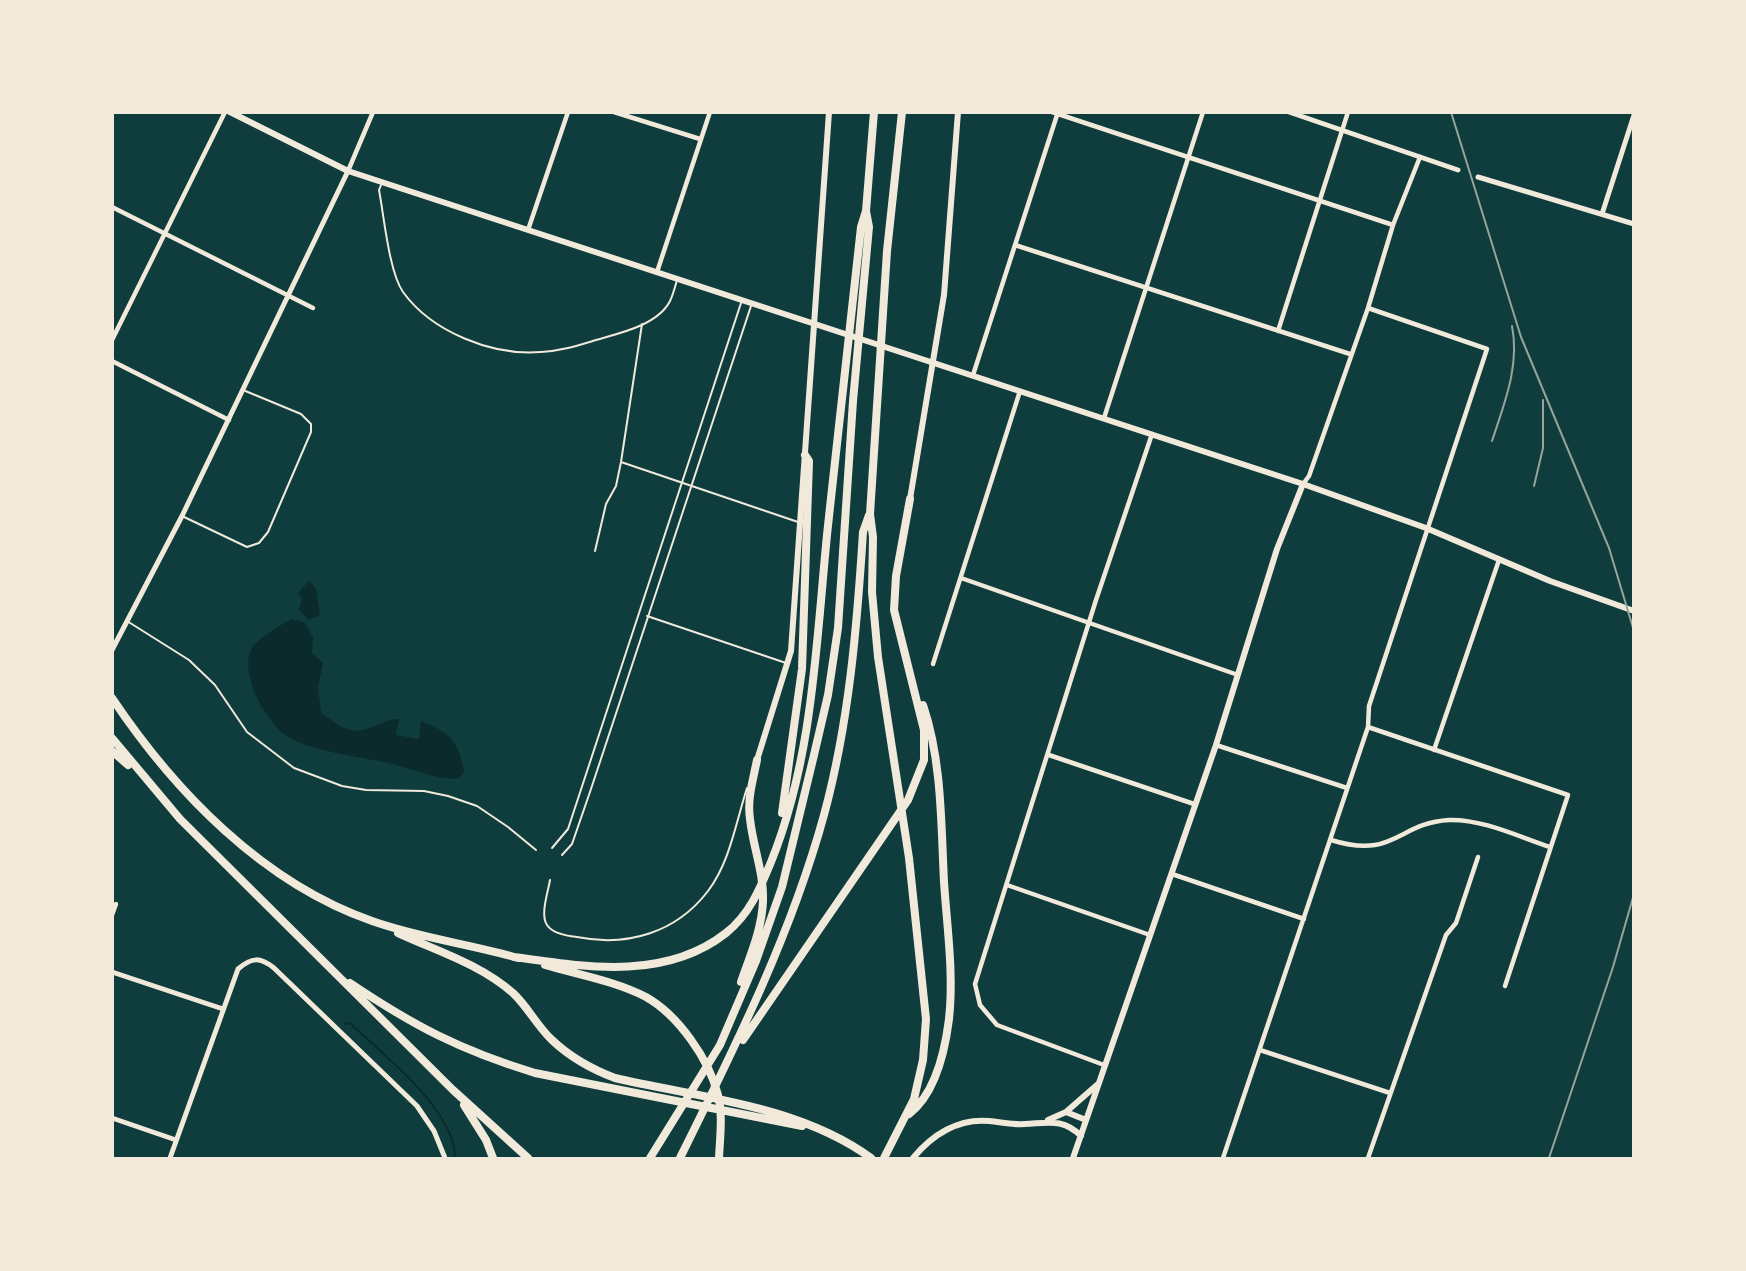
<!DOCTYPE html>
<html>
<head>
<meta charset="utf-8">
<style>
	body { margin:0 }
	#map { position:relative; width:1746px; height:1271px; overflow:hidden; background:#0f3d3e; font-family:"Space Grotesk",sans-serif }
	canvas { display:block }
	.frame { position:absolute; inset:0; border:114px solid #f1e9da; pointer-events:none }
</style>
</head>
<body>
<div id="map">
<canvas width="1746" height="1271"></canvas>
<div class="frame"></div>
</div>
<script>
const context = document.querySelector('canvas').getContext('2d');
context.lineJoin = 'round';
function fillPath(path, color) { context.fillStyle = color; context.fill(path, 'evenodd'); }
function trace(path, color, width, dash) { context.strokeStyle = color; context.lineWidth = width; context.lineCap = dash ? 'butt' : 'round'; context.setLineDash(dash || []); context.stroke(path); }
fillPath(new Path2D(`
	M309 581 316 589 320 615 309 620 299 610 302 599 298 593Z
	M292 619 304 622 313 637 312 653 323 663 318 687 321 713C343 728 350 737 377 725 385 722 389 719 399 719L396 735 419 739 421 721C449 732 459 741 464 771L460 778C444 782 411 769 393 764 364 757 311 752 287 736 266 722 238 673 252 648 256 640 283 623 292 619Z`), '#0a2a2b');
trace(new Path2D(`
	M345 1024 350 1023C383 1055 455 1109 455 1158`), '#0a2a2b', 2);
trace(new Path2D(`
	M381 185 379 190C384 216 389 272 403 292 432 332 492 356 541 352 563 351 582 344 603 338 625 332 659 323 670 301 673 295 675 287 677 280
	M621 462 798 522
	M182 516 247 547 259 543 268 532 311 432V424L301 414 243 390
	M595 551 606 504 616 486 621 462 642 324
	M647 616 786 663
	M127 621 189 660 215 685 247 732 294 768 342 786 366 790 424 791 448 796 477 806 508 827 536 850
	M552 848 568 829 741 303
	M562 855 572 844 591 789 751 306
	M550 880C548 892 540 915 547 925 553 934 567 936 577 937 627 947 676 933 708 891 730 862 736 822 747 788`), '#f1e9da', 2);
trace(new Path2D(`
	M614 112 700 139
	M1052 112 1393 225
	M348 171 373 112
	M112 207 313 308
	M528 230 568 112
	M1015 245 1350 354
	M657 272 710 112
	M1278 331 1348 112
	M112 340 225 112
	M112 361 229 420
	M973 375 1058 112
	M1104 418 1203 112
	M1303 484 1309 476 1368 308 1393 225 1420 157
	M961 578 1238 675
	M933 664 1020 391
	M1368 727 1568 795 1505 986
	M1216 745 1347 788
	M1434 750 1499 560
	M1049 755 1194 804
	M1331 840C1395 860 1397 823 1449 820 1483 819 1519 837 1550 847
	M1172 874 1304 919
	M1007 885 1150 935
	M112 915 116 904
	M1260 1050 1390 1093
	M1104 1065 997 1025 980 1005 975 984 1096 600 1152 434
	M112 1118 176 1140
	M1223 1158 1368 727 1369 706 1487 349 1368 308
	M1368 1158 1446 935 1456 923 1478 857`), '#f1e9da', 4.5);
trace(new Path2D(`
	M1289 112 1458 170
	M1478 177 1634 224
	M1602 214 1634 115
	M112 650 182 516 348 171
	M112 972 223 1009
	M170 1158 238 969C252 957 260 957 274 968L417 1106 434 1131 445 1158`), '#f1e9da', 5);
trace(new Path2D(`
	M230 112 348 171 1303 484 1426 528 1550 581 1634 611
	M910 499 944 295 958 112
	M757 760 791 651 829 112
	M1066 1112 1086 1120
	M1048 1120 1066 1112 1098 1084
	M913 1158C932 1135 958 1118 989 1121 1001 1122 1013 1125 1025 1124 1048 1123 1063 1118 1081 1136
	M1073 1158 1216 745 1277 549 1303 484`), '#f1e9da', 6);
trace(new Path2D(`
	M112 698C175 792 263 883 372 921 420 938 470 944 518 958
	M112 738 180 819 453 1090 528 1158
	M112 751 128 765
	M782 813 802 669 809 461 805 455
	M398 933C437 951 480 964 513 993 528 1007 537 1026 552 1040 570 1057 591 1069 615 1078 701 1098 798 1105 871 1158
	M514 957C585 967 665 981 726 933 749 915 760 889 771 862 813 758 816 645 827 535 838 432 850 329 861 227L866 211 874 112
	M545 965C579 975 615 981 646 997 678 1015 709 1059 718 1095 723 1115 720 1137 719 1158
	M741 982C750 956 762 929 763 901 764 873 753 847 750 819 747 799 753 780 757 760
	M350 983C414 1026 460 1050 535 1073L802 1126
	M743 1040 908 800 924 760V730L894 610 896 576 910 499
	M464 1105 486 1140 493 1158
	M909 1114C935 1094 945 1051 949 1019 954 974 947 927 944 882 941 823 942 761 923 705
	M650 1158 720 1045 756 961 782 887 814 755 828 695 838 628 853 401 869 227 866 211
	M680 1158C735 1047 791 935 824 815 849 723 857 627 863 532L869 515
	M884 1158 914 1099 923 1060 926 1019 909 858 878 657 872 592 873 537 870 514 887 251 902 112`), '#f1e9da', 8);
trace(new Path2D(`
	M1451 112 1521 337 1609 548 1634 631
	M1492 441C1504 404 1520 366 1512 326
	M1534 486 1543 448V400
	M1549 1158 1613 967 1634 894`), '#97a49c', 2);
</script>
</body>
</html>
